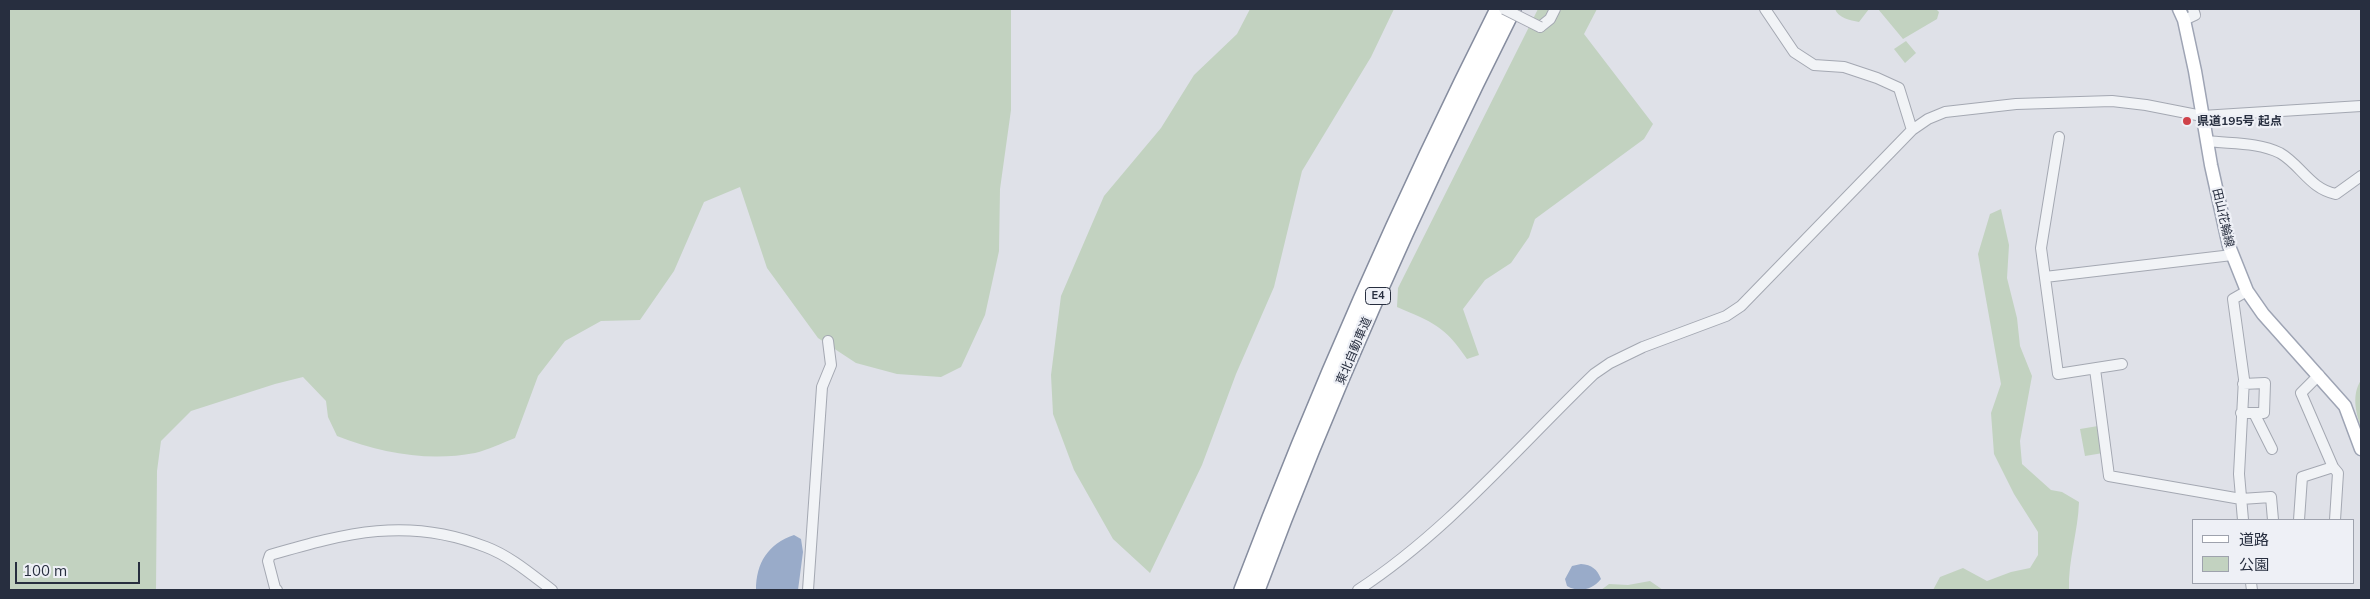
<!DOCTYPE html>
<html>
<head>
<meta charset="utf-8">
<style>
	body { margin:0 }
	#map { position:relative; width:2370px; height:599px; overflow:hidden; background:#dfe1e8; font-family:Mulish,"Noto Sans JP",sans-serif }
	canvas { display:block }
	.frame { position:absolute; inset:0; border:10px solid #272e3f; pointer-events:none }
	.legend { position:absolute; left:2192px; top:519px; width:162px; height:65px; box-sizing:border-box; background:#eef0f6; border:1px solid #9ea2ad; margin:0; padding:6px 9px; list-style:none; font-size:15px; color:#272e3f }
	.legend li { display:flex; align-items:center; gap:10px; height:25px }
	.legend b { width:25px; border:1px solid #9ea2ad }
	.scale { position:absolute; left:15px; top:562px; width:125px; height:22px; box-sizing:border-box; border:2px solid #272e3f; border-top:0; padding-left:6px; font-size:15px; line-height:18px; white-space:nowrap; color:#272e3f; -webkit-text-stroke:4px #eef0f6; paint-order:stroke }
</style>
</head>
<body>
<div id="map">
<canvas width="2370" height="599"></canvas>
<div class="frame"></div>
<ul class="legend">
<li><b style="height:6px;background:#fff"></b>道路</li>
<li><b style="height:14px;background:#c2d2c0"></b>公園</li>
</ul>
<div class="scale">100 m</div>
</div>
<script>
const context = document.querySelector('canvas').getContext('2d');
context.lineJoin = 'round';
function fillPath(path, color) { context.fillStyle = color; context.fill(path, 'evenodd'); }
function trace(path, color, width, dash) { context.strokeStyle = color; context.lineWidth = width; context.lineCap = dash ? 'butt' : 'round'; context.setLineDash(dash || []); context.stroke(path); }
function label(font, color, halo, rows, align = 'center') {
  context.font = font + ' Mulish,"Noto Sans JP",sans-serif'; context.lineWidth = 4.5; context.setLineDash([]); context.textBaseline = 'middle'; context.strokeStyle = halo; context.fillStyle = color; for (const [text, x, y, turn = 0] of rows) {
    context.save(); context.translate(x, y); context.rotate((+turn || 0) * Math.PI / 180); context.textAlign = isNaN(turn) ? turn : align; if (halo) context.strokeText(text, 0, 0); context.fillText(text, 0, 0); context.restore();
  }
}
fillPath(new Path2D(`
	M9 9H1011V110L1000 189 999 251 985 315 961 367 941 377 897 374 856 363 818 338 767 268 740 187 704 202 674 271 640 320 601 321 565 341 538 376 515 438C502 443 488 450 475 453 428 462 381 453 337 436L328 417 326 401 303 377 275 384 191 411 161 441 157 471 156 590H9Z
	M1250 9H1394L1371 57 1302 171 1274 287 1236 374 1202 465 1150 573 1113 539 1074 470 1053 414 1051 375 1061 296 1104 196 1161 128 1194 75 1237 34Z
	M1538 9H1597L1584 34 1653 124 1644 139 1535 219 1529 237 1511 263 1485 280 1463 309 1479 355 1467 359C1445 326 1432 322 1397 307L1398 288Z
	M1835 9H1869L1859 22C1850 20 1838 18 1835 9Z
	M1878 9H1936L1939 12 1937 19 1903 39Z
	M1906 41 1916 53 1905 63 1894 49Z
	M2001 209 2009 245 2007 278 2017 318 2020 346 2032 376 2020 441 2022 464 2051 490 2062 492 2079 502C2078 532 2068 560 2069 590H1933L1940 577 1963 568 1987 581 2011 572 2030 568 2038 555V532L2014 494 1994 454 1991 413 2001 384 1978 254 1990 214Z
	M2361 380V427C2355 411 2352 394 2361 380Z
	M2098 426 2103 453 2085 456 2080 429Z
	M1650 581 1663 590H1601L1609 584 1628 585Z`), '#c2d2c0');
fillPath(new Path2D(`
	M794 535 801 539 803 552 798 590H756C756 563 768 544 794 535Z
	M1581 564C1592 565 1597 569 1601 579 1592 590 1579 593 1567 586L1565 579 1572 566Z`), '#99abc9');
const minor = new Path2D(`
	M1765 9 1794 52 1814 65 1844 67 1877 78 1899 88 1912 130
	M2184 20 2195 15 2193 9
	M1540 27 1550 19 1555 9
	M2059 137 2041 248 2058 374 2122 364
	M2207 141C2231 144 2258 142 2280 153 2301 165 2310 189 2336 194L2361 176
	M2045 277 2232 255
	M2095 369 2109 476 2241 499 2271 497 2273 520
	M2319 375 2301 393 2333 467 2338 473 2335 520
	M2241 413H2264L2265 383 2243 384
	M2254 413 2272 449
	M2243 520 2239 474 2244 379 2233 299 2247 291
	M2299 520 2302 477 2333 467
	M2251 583 2252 590
	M277 590 275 588 268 561 270 555C346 533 408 516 486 547 510 556 532 575 552 590
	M808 590 822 387 831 365 828 341
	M1358 590C1447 532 1517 448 1594 374L1610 363 1643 347 1726 316 1741 306 1912 130 1928 119 1945 112 2016 104 2112 101 2146 105 2202 116 2361 106`);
const major = new Path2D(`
	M2179 9 2184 20 2195 71 2211 165 2229 246 2247 291 2263 314 2345 406 2361 449`);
const highway = new Path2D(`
	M1242 590C1317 392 1403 198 1498 9
	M1257 590C1331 392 1418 198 1513 9`);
trace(minor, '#a4a8b2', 12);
trace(major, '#9ea4b4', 15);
trace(highway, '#868d9f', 18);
trace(minor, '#f1f3f6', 10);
trace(major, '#fff', 12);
trace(highway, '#fff', 15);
const minorBridge = new Path2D(`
	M1504 9 1540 27`);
trace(minorBridge, '#a4a8b2', 12, []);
trace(minorBridge, '#f1f3f6', 10);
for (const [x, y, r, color] of [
	[2187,121,5,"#cf4249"]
]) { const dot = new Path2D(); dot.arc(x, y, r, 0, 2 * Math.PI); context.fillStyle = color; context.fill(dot); trace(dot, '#eef0f6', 2); }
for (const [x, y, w] of [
	[1378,296,25]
]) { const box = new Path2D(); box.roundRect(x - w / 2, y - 8.5, w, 17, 4); context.fillStyle = '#eef0f6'; context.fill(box); trace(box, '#272e3f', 1); }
label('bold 11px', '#272e3f', null, [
	["E4",1378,296]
]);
label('bold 12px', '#272e3f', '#eef0f6', [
	["県道195号 起点",2197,121]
], 'left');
label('12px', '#272e3f', '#eef0f6', [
	["田山花輪線",2223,218,77],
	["東北自動車道",1354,351,-67]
]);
</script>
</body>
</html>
